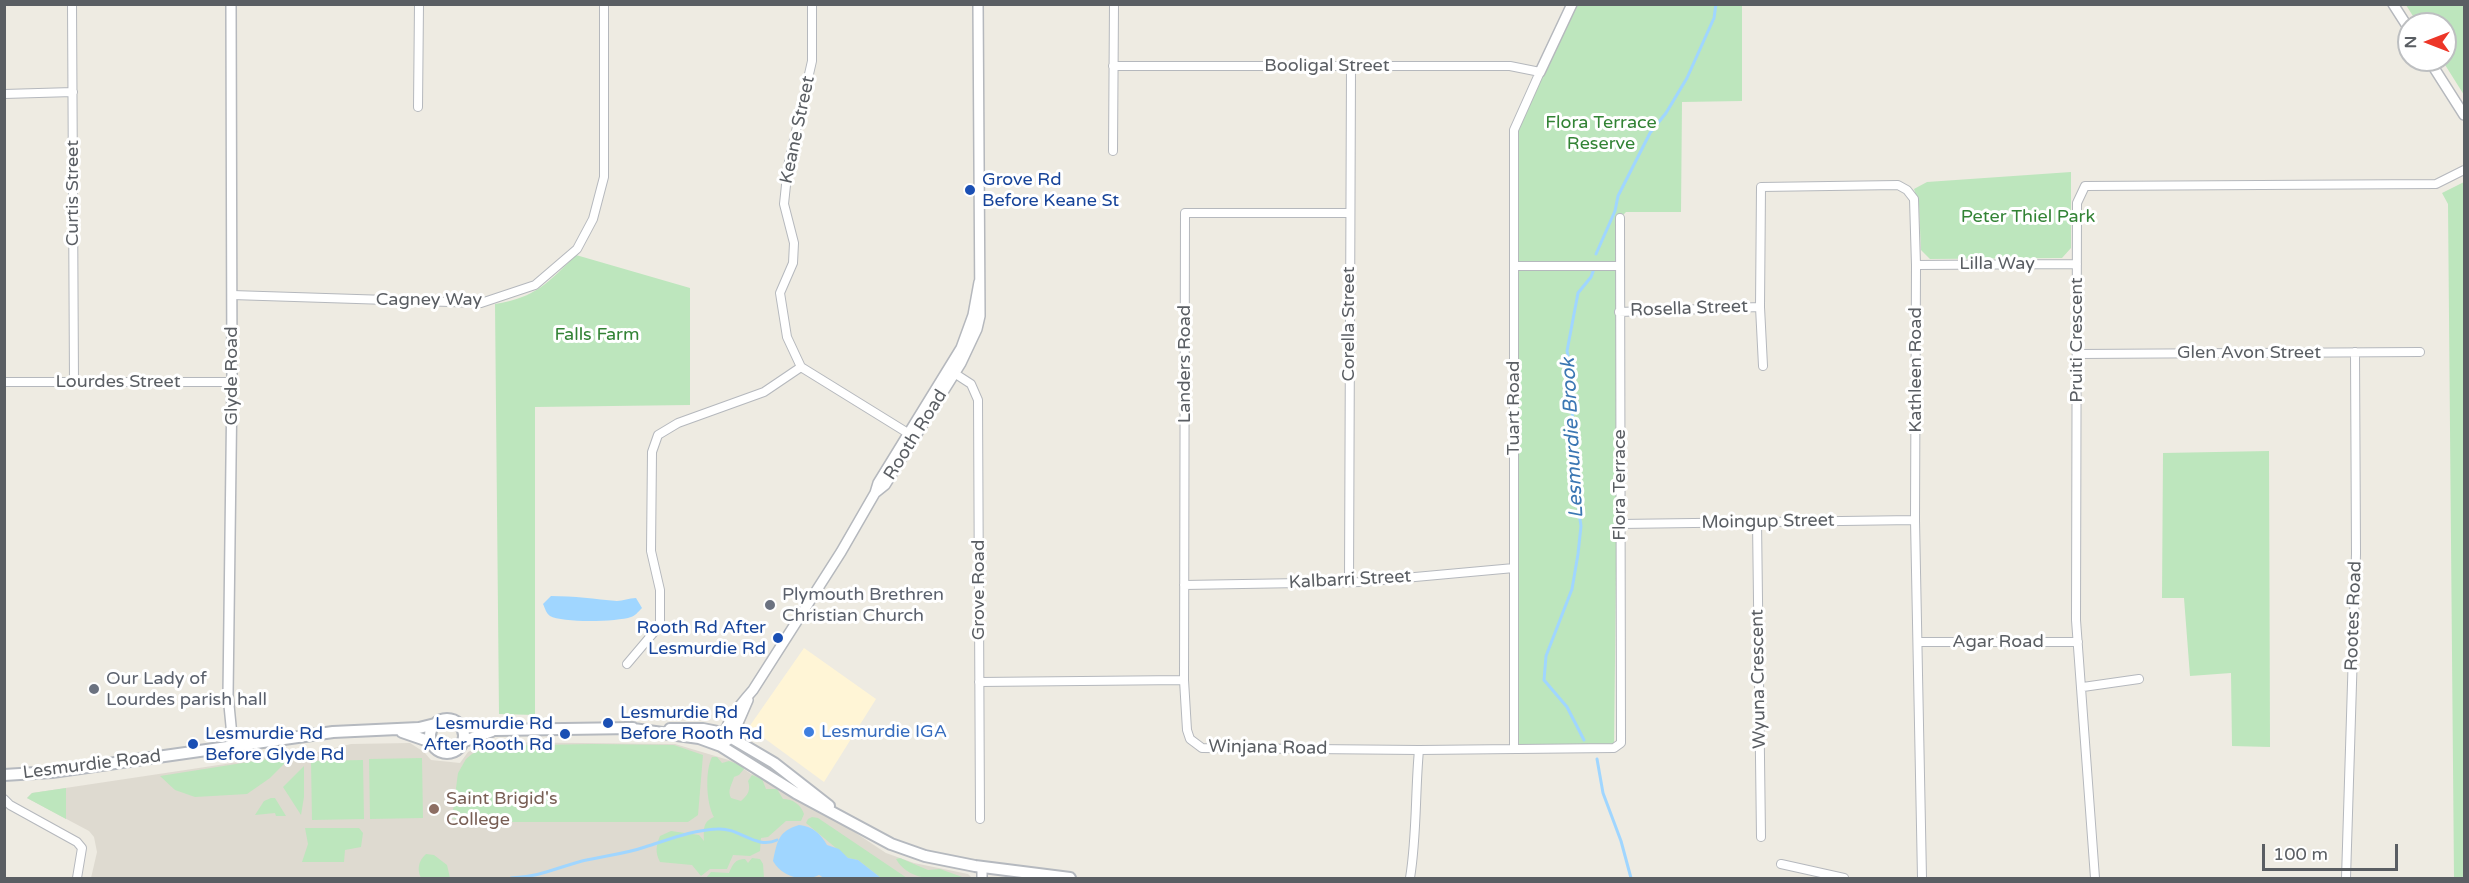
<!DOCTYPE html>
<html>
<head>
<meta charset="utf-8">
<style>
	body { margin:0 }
	#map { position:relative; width:2469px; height:883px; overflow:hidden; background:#eeebe2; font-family:"Varela Round",sans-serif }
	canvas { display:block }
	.frame { position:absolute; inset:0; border:6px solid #5a5e63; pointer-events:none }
	.north { position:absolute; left:2397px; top:12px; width:60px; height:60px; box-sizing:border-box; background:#fff; border:2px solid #bdbfc1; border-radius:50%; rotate:270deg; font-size:16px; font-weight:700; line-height:24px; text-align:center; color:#5a5e63 }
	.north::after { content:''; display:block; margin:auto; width:21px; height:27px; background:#ed3628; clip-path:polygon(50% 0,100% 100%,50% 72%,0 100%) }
	.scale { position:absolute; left:2262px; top:844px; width:136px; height:27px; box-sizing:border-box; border:3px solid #5a5e63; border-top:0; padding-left:8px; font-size:18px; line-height:21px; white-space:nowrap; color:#5a5e63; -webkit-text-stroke:4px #fff; paint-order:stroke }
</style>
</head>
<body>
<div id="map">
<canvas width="2469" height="883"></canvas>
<div class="frame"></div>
<div class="north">N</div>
<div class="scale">100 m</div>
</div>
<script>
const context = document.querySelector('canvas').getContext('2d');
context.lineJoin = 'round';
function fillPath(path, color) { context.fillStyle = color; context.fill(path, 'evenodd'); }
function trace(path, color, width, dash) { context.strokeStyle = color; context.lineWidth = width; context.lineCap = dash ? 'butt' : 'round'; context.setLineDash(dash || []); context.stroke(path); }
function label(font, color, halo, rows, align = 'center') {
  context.font = font + ' "Varela Round",sans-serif'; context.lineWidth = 6; context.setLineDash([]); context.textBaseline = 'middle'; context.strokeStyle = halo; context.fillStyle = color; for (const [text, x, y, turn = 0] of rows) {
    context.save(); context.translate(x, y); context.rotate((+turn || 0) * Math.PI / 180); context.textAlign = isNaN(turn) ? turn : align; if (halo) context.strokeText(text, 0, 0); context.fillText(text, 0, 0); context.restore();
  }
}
fillPath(new Path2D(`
	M804 648 876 699 824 782 749 727Z`), '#fff5d6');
fillPath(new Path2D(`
	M488 742 675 744 732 761 751 774 773 778 886 853 914 863 968 874 972 878H91L97 852 94 837 89 831 27 798 32 793 292 754 314 753 351 744 410 743 424 752 431 760 460 763 468 752Z`), '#dedad0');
fillPath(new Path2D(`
	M1571 5H1742V101L1682 102 1681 212H1626L1620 218 1614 748 1514 749V130Z
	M2406 5H2464V95L2442 60H2445V24H2418Z
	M2071 172V248L2062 258 1930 259 1921 250 1919 206 1914 189 1927 182Z
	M2464 182V878H2454L2448 204 2442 193Z
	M576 255 690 288V405L535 407V715L499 714 495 304C535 298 549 282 576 255Z
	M2269 451 2270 747 2232 746 2231 673 2190 676 2184 598H2162L2163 453Z
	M592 744 674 745 703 755 698 815 688 822H466L452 818 458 773 466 759 472 754 488 746Z
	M293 755 270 778 247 794 195 797 175 790 160 776Z
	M712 757H717L722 763 729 761 743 766 744 769 739 775 734 777C732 785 727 790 731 798L741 801C748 795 751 790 748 781L752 775 762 779 766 789H777L783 799C793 799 801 805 804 814L801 821H786L768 837 761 838 760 851 750 856 733 855 727 869H710L701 876 692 865 660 862C655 852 656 846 660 836L671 831 699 835 704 841C704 830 702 822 714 817 706 803 705 771 712 757Z
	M422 758 423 818 370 819 369 759Z
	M363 760 364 819 312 820 311 761Z
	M304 766V797L301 815 283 787Z
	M66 788V819L27 798 32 793Z
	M271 798H275L286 816H276L275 813 255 815 264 801Z
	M812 817 818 818 907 878H881L858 860 848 858 806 823 808 819Z
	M305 828H359L363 833 361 847 345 850 344 862H302L308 844Z
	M426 854 434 855 447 865 450 878H421C417 870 418 861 426 854Z
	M752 858 760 859 763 864 764 878H706L711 872 729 873C733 864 735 859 745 859L748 863Z
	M900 858 928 870 940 869 965 878C940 879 910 883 896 859Z`), '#bde6bd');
fillPath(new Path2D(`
	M551 596C574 596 595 599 617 601 623 601 629 598 636 598L642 608C638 612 635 616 631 617 617 622 562 623 550 616 546 613 545 608 543 604Z
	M799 825C812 826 821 834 827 845L839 849 848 858 858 860 881 878H824L819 875C803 883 781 876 773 861 777 842 778 831 799 825Z`), '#a0d6ff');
trace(new Path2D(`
	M1596 254 1615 211 1618 196 1650 133 1666 113 1687 78 1714 18 1716 4
	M1584 740 1567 707 1544 680 1546 656 1572 589 1578 554 1581 526 1577 499 1579 469 1572 412V376L1567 351 1578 293 1591 277 1594 269
	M1597 759 1603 793 1621 841 1631 878
	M511 878C539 877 556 868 582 861 603 856 625 854 645 847 668 840 692 830 717 829 739 827 756 850 777 840`), '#a0d6ff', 3);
const minor = new Path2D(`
	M72 4 74 382
	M812 4V61L788 166 784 204 794 243 793 263 780 293 787 337 801 367 911 435
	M1113 66H1510L1540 72 1514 130V749
	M4 94 73 92
	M418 107 419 4
	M1113 151 1114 4
	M1916 265 2077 264
	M1514 266H1620
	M232 295 481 303 535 285 577 249 593 219 604 177V4
	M1619 312 1760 307
	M2077 354 2420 352
	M1763 366 1760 307 1761 187 1898 185 1907 190 1914 199 1916 265 1915 520 1922 878
	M951 371 971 384 978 400 980 819
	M4 382H232
	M1757 521 1761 837
	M1620 524 1915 520
	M1349 582 1351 67
	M1184 585 1360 582 1514 568
	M1918 642H2078
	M627 664 660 625V590L651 551 652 452 658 435 678 423 764 392 801 367
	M1184 680 1185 213H1349
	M979 682 1184 680 1187 730 1190 739 1202 748 1419 750 1614 748 1621 743 1620 218
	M2083 687 2139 679
	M4 799 10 805 77 842 82 848 77 878
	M1781 864 1844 878
	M1410 878C1417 836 1415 793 1419 750
	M2095 878 2076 620 2077 203 2085 186 2436 184 2464 170
	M2346 878 2356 554 2355 352`);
const tertiary = new Path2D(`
	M231 4 232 382 228 695 233 746
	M2393 4 2409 29
	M2429 60 2464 115
	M1540 72 1572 4
	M875 493 885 485 961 363 977 329 980 316 978 4
	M727 741 732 737 748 700
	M721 746C724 724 738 707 753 690L841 552 875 493 878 483 961 348 973 315 979 282
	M982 878V867`);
const secondary = new Path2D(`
	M430 736a17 17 0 1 1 34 0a17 17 0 1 1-34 0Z
	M460 726 495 730 633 728
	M626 728 699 738 721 746 796 793 891 844 925 856 975 866 1070 878
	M670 729H703L723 733 774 763 829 806
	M402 732 431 742
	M462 742 492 731
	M4 775 52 772 333 732 419 728 435 724`);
trace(minor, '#b5b8bd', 10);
trace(tertiary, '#b5b8bd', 12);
trace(secondary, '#b5b9bf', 14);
trace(minor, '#fff', 8);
trace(tertiary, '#fff', 9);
trace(secondary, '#fff', 10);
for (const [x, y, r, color] of [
	[970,190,6,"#1a4fb4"],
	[770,605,6,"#6b7280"],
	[778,638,6,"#1a4fb4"],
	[94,689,6,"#6b7280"],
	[608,723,6,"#1a4fb4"],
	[809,732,6,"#3f7fe0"],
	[565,734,6,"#1a4fb4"],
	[193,744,6,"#1a4fb4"],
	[434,809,6,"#8d6e63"]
]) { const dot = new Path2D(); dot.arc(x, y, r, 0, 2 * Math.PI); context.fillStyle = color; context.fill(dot); trace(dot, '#fff', 2); }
label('18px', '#5a5e63', '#fff', [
	["Booligal Street",1327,66],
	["Keane Street",798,130,-78],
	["Curtis Street",73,193,-90],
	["Lilla Way",1997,264],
	["Cagney Way",429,300],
	["Rosella Street",1689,309,-2],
	["Corella Street",1349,324,-90],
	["Pruiti Crescent",2077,340,-90],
	["Glen Avon Street",2249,353],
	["Landers Road",1185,364,-90],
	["Kathleen Road",1916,370,-90],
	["Glyde Road",232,376,-90],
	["Lourdes Street",118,382],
	["Tuart Road",1514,408,-90],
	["Rooth Road",916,435,-58],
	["Flora Terrace",1620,485,-90],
	["Moingup Street",1768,522,-1],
	["Kalbarri Street",1350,580,-3],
	["Grove Road",979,590,-90],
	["Rootes Road",2354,616,-88],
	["Agar Road",1998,642],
	["Wyuna Crescent",1759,679,-91],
	["Winjana Road",1268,748,1],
	["Lesmurdie Road",92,765,-7]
]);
label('18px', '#328335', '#fff', [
	["Flora Terrace",1601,123],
	["Reserve",1601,144],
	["Peter Thiel Park",2028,217],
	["Falls Farm",597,335]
]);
label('18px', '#164399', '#fff', [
	["Grove Rd",982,180],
	["Before Keane St",982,201],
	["Rooth Rd After",766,628,"right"],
	["Lesmurdie Rd",766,649,"right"],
	["Lesmurdie Rd",620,713],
	["Before Rooth Rd",620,734],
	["Lesmurdie Rd",553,724,"right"],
	["After Rooth Rd",553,745,"right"],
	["Lesmurdie Rd",205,734],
	["Before Glyde Rd",205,755]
], 'left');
label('18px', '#5b616d', '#fff', [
	["Plymouth Brethren",782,595],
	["Christian Church",782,616],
	["Our Lady of",106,679],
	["Lourdes parish hall",106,700]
], 'left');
label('18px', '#366cbe', '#fff', [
	["Lesmurdie IGA",821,732]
], 'left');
label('18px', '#785e54', '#fff', [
	["Saint Brigid's",446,799],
	["College",446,820]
], 'left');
label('italic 20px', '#3b77b3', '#fff', [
	["Lesmurdie Brook",1573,438,-93]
]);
</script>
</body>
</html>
